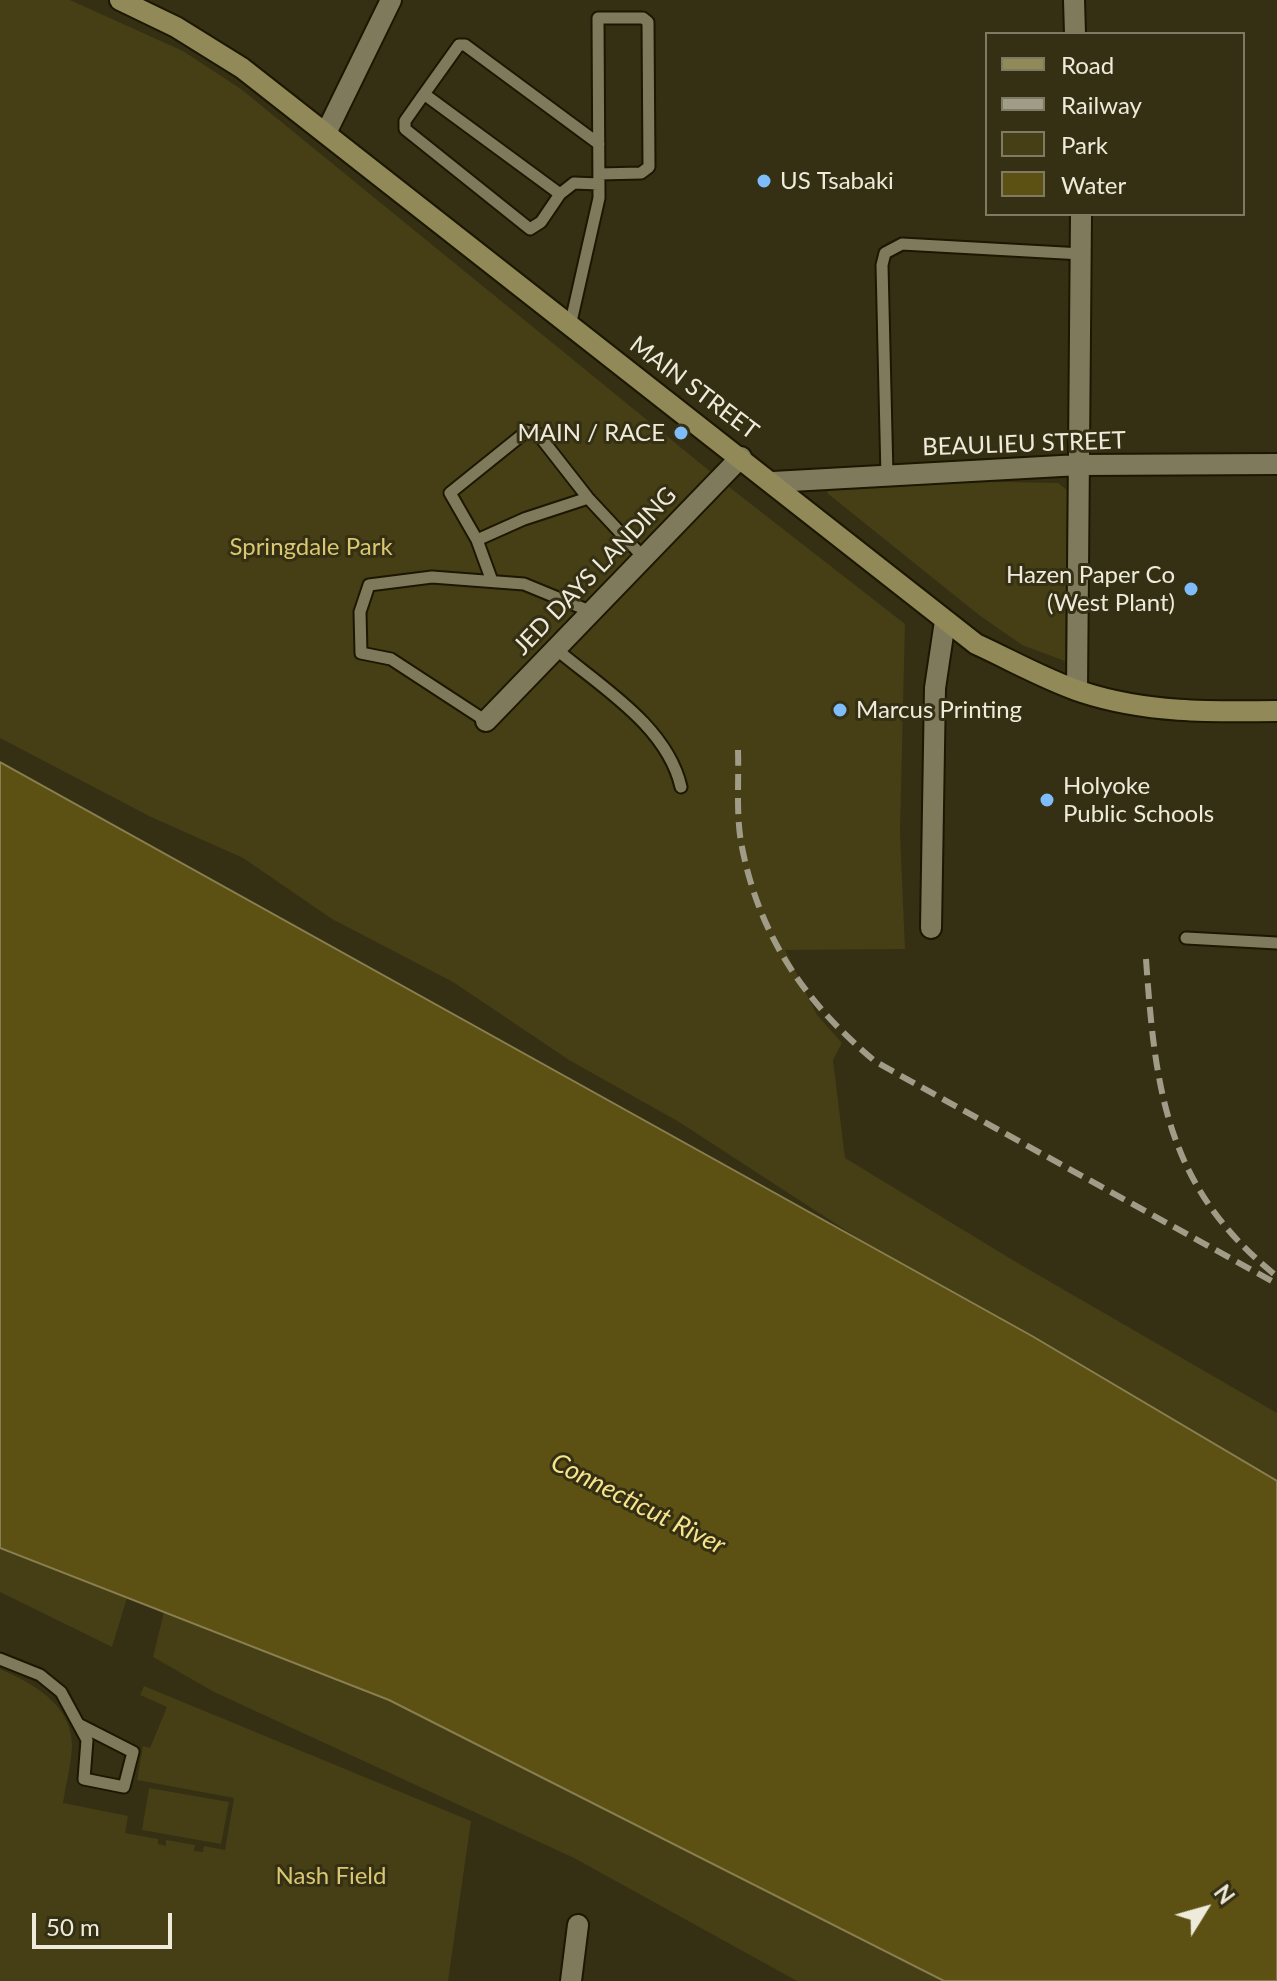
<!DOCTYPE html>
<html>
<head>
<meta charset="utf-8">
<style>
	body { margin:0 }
	#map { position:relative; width:1277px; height:1981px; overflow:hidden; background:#352f14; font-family:Lato,sans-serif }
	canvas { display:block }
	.legend { position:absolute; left:985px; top:32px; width:260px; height:184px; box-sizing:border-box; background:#352f14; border:2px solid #7f7a64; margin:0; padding:10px 14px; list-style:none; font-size:24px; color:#eeebdb }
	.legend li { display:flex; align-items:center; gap:16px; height:40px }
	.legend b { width:40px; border:2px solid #7f7a64 }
	.north { position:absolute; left:1165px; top:1869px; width:80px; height:80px; -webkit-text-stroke:6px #352f14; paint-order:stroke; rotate:53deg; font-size:22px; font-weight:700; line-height:32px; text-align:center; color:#eeebdb }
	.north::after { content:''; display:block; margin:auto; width:28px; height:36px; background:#eeebdb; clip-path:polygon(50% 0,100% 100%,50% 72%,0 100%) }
	.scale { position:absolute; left:32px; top:1913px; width:140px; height:36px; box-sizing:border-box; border:4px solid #eeebdb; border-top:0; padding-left:10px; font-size:24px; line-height:28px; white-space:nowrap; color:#eeebdb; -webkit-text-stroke:6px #352f14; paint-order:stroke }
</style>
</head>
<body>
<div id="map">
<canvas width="1277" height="1981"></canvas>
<ul class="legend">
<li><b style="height:10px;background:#928959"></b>Road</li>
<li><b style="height:10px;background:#a09c87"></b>Railway</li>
<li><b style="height:22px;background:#463e14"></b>Park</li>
<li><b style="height:22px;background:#5c5013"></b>Water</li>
</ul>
<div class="north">N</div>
<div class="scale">50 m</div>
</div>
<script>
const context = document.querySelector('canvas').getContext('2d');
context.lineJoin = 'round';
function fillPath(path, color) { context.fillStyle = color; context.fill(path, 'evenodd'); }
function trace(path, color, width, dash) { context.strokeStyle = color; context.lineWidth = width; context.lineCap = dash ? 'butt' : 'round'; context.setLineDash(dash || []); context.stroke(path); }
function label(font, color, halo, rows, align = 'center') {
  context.font = font + ' Lato,sans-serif'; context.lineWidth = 6; context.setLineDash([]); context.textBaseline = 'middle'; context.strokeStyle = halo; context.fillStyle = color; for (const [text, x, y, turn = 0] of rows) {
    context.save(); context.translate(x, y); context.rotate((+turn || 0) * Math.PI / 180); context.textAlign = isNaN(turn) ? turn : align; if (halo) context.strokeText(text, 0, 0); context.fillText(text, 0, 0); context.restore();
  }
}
fillPath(new Path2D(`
	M0 0H70L183 51 241 89 733 490 905 624 900 832 905 949 785 950 817 1015 842 1043 833 1060 845 1158 1016 1262 1277 1413V1484L856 1237 679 1122 569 1060 453 982 332 919 243 858 151 817 0 738Z
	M1003 482 1058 483 1067 490 1065 661 1022 645 979 615 827 493 832 483Z
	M0 1548 127 1598 112 1647 0 1592Z
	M164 1612 389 1700 944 1981H797L574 1858 214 1692 153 1657Z
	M0 1669C32 1683 73 1704 72 1747 71 1765 66 1785 63 1803L128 1816 125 1833 158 1839V1844L166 1846V1840L195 1845 194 1851 203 1852 204 1846 225 1850 234 1798 137 1780 143 1746 150 1748 167 1707 140 1695 144 1686 471 1821 448 1981H0Z
	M149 1788 229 1802 221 1844 142 1830Z`), '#463e14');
const water = new Path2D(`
	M0 762 1032 1336 1277 1481V1981H944L389 1700 0 1548Z`);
fillPath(water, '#5c5013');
trace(water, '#887e4f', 2);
const lane = new Path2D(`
	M424 94 405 121V129L530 229 541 222 560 194
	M599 144 465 45H459L424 94 560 194 574 183 599 184
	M570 326 599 198 598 18H643L648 22 649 167 641 173 599 174
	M887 476 882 265 885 253 902 244 1082 254
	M477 540 524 519 588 498
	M492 581 477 540 450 493 527 431 538 434 588 498 643 557
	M556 649C601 687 667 726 681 787
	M486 721 391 659 361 653 360 612 369 585 432 577 524 584 592 612
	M1186 938 1277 943
	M0 1659 40 1675 61 1692 87 1740 84 1779 124 1787 133 1752 80 1725`);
const street = new Path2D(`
	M1074 0 1075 34
	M326 133 391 0
	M773 482 1079 465 1277 464
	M1077 690 1081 214
	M486 721 741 457
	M931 928 935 688 945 621
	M571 1981 578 1925`);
const secondary = new Path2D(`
	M120 0 176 27 242 68 976 644C1011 660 1046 680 1082 692 1146 713 1211 712 1277 711`);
trace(lane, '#1c1700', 15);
trace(street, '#1c1700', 24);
trace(secondary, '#1c1700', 24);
trace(lane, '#807a5d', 11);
trace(street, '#807a5d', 20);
trace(secondary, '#928959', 20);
trace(new Path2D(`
	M738 750C739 779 736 813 741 842 758 935 805 1003 876 1062L1277 1284
	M1146 959C1155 1088 1166 1186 1274 1274`), '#a09c87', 6, [16, 8]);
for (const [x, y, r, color] of [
	[764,181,8,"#7ebdf9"],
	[681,433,8,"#7ebdf9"],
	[1191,589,8,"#7ebdf9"],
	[840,710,8,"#7ebdf9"],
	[1047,800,8,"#7ebdf9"]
]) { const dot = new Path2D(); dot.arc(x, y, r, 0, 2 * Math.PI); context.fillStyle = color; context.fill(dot); trace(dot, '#352f14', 3); }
label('24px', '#eeebdb', '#352f14', [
	["US Tsabaki",780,181],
	["MAIN / RACE",665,433,"right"],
	["Hazen Paper Co",1175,575,"right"],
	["(West Plant)",1175,603,"right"],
	["Marcus Printing",856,710],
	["Holyoke",1063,786],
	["Public Schools",1063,814]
], 'left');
label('24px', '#eeebdb', '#352f14', [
	["MAIN STREET",694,388,37],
	["BEAULIEU STREET",1024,444,-2],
	["JED DAYS LANDING",595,571,-46]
]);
label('24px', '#d9c871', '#352f14', [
	["Springdale Park",311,547],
	["Nash Field",331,1876]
]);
label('italic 26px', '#f6e48d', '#352f14', [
	["Connecticut River",638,1504,27]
]);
</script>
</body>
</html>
